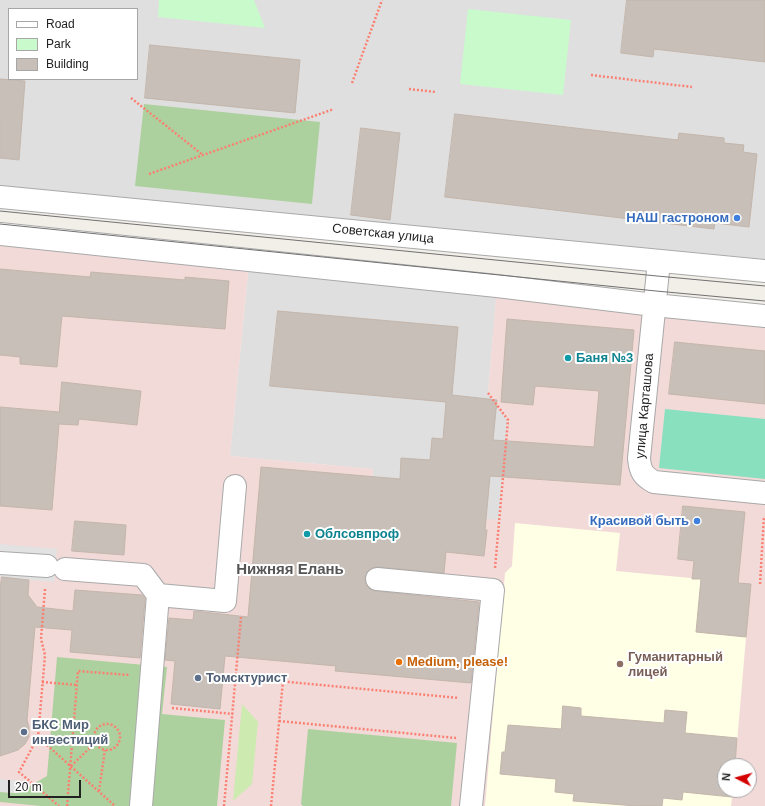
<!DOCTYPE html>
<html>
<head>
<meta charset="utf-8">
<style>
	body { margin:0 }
	#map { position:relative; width:765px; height:806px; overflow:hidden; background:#f2efe9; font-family:Helvetica,sans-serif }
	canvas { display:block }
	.legend { position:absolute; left:8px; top:8px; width:130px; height:72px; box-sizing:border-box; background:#fff; border:1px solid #a7a7a7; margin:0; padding:5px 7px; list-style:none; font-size:12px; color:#222 }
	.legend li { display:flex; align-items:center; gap:8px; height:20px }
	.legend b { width:20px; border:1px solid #a7a7a7 }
	.north { position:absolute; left:717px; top:758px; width:40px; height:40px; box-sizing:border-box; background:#fff; border:1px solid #a7a7a7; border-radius:50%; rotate:276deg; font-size:11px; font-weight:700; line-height:16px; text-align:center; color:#222 }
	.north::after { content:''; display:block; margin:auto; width:14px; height:18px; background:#d40000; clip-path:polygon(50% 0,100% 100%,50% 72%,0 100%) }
	.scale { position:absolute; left:8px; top:780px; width:73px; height:18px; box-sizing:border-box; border:2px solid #222; border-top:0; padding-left:5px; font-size:12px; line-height:14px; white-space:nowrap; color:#222; -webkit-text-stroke:3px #fff; paint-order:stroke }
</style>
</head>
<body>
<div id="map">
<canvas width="765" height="806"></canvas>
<ul class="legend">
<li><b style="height:5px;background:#fff"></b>Road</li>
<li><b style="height:11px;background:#c8facc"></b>Park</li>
<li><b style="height:11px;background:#c7bfb8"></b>Building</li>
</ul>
<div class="north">N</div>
<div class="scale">20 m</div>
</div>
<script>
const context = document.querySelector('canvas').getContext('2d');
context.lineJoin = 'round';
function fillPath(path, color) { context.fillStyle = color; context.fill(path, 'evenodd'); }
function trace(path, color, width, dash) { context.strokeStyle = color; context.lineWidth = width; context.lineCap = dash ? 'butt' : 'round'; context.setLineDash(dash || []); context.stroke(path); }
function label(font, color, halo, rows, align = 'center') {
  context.font = font + ' Helvetica,sans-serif'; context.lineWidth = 4; context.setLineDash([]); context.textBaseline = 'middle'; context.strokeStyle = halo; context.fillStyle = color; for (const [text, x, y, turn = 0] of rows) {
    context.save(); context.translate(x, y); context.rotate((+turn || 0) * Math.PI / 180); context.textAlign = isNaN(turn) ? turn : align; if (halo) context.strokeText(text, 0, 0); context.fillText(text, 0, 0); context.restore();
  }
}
fillPath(new Path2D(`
	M0 0H765V259L0 187ZM9 9H137V79H9Z
	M249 264 497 289 488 393 508 420 499 521 369 509 373 469 230 456Z`), '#e0dfdf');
fillPath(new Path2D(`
	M0 242 249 264 230 456 373 469 369 509 499 520 508 420 488 393 497 286 765 310V806H0ZM725 766H749V790H725Z`), '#f2dad9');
fillPath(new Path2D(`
	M515 523 620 533 616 571 701 579 696 632 746 637 735 766H725V790H733L731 806H485L505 573 512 566Z`), '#ffffe5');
fillPath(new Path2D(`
	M242 704 258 722 252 784 233 801Z`), '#cdebb0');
fillPath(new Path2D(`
	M144 104 320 122 312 204 135 186Z
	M57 657 167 667 162 714 225 720 217 806H41L0 802V792L18 793 47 776Z
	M308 729 457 743 451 806H303L301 804Z`), '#add19e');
fillPath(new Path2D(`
	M159 0H254L265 28 158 17Z
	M468 9 571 20 563 95 460 84Z`), '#c8facc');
fillPath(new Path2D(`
	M665 409 765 419V479L659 468Z`), '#88e0be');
fillPath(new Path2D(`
	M0 544 57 549 54 582 0 577Z
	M0 779 20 781 18 793 0 792Z`), '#e2e2e2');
const building = new Path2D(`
	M627 0H765V62L654 49 653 57 621 53Z
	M150 45 300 60 295 113 145 98Z
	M0 79 25 81 19 160 0 158Z
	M455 114 678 140 679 133 724 138V143L744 145 743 152 757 154 749 227 715 223 714 229 445 197Z
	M361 128 400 133 390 220 351 215Z
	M0 269 90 277 91 272 185 280V277L229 281 225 329 62 316 57 367 20 364V357L0 355Z
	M278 311 458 327 452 395 497 400 493 440 594 447 599 391 535 386 533 405 501 402 507 319 634 330 620 485 490 476 485 530H487L484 556 446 552 444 573 378 567 371 568 367 572 365 578 366 585 370 589 375 591 479 602 471 683 335 671 336 666 225 656 220 709 171 704 175 661 165 660 169 618 193 620 194 611 248 617 261 467 400 479 401 458 430 460 432 438 443 439 446 402 270 386Z
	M675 342 765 351V404L669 394Z
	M62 382 141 391 137 425 79 419 78 425 59 424 52 510 0 506V407L59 412Z
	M683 506 745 512 738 583 751 584 746 637 696 632 701 579H692L694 561 678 559Z
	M75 521 126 525 124 555 72 551Z
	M2 577 29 580 28 595 37 607 73 611 75 590 142 595 145 599 140 658 70 652 72 630 35 627 27 720 29 727V737L25 744 18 750 0 756V588Z
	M563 706 581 708V716L664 723 665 710 687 712 685 733 737 738 735 766H725V790H733L732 797 683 792 682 800 663 798 662 806H636L573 801 574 794 555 792 556 779 500 774 502 752H505L508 725 561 729Z`);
fillPath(building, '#c7bfb8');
trace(building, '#c4b6ab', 1);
const minor = new Path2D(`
	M0 197 765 271
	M0 234 497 286 654 305 765 316
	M659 261 639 458C640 471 643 476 654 482L765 493
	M0 563 47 566
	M65 569 143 575 158 595
	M377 579 493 590 471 806
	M141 806 158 595 225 601 235 486`);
trace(minor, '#a9a9a9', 24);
trace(new Path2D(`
	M591 75 692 87
	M352 83 382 0
	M409 89 436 92
	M131 98 203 155
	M149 174 334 109
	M488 393 508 420 495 568
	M760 584 764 516
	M45 589 41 639 45 655 38 737 19 772 59 806
	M236 677 459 698
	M42 682 77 685
	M172 708 233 714
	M279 721 456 738
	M94 737a13 13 0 1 1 26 0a13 13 0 1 1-26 0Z
	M38 737 115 806
	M71 766 95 743
	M99 791 105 750
	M67 806 78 671 129 675
	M224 806 241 617
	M271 806 283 681`), '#fa8072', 2.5, [2, 2]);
trace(minor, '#fff', 22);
trace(new Path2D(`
	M0 211 657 276 765 286
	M0 224 656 291 765 301`), '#707070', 1);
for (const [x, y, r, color] of [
	[737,218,4,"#3f7fe0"],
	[568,358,4,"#0f9aa8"],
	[697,521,4,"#3f7fe0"],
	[307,534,4,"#0f9aa8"],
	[399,662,4,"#e8710a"],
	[620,664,4,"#8d6e63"],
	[198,678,4,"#5c6f8a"],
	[24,732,4,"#5c6f8a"]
]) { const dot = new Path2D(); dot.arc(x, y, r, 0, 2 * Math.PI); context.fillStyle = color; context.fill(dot); trace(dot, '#fff', 1.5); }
label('bold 13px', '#366cbe', '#fff', [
	["НАШ гастроном",729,218],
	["Красивой быть",689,521]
], 'right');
label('13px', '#222', '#fff', [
	["Советская улица",383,234,6],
	["улица Карташова",645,406,-85]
]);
label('bold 13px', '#0d838f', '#fff', [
	["Баня №3",576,358],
	["Облсовпроф",315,534]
], 'left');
label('bold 13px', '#785e54', '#fff', [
	["Гуманитарный",628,657],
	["лицей",628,672]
], 'left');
label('bold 13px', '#c56008', '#fff', [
	["Medium, please!",407,662]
], 'left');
label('bold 13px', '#4e5e75', '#fff', [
	["Томсктурист",206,678],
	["БКС Мир",32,725],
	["инвестиций",32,740]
], 'left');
label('bold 15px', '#555', '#fff', [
	["Нижняя Елань",290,570]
]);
</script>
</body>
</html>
